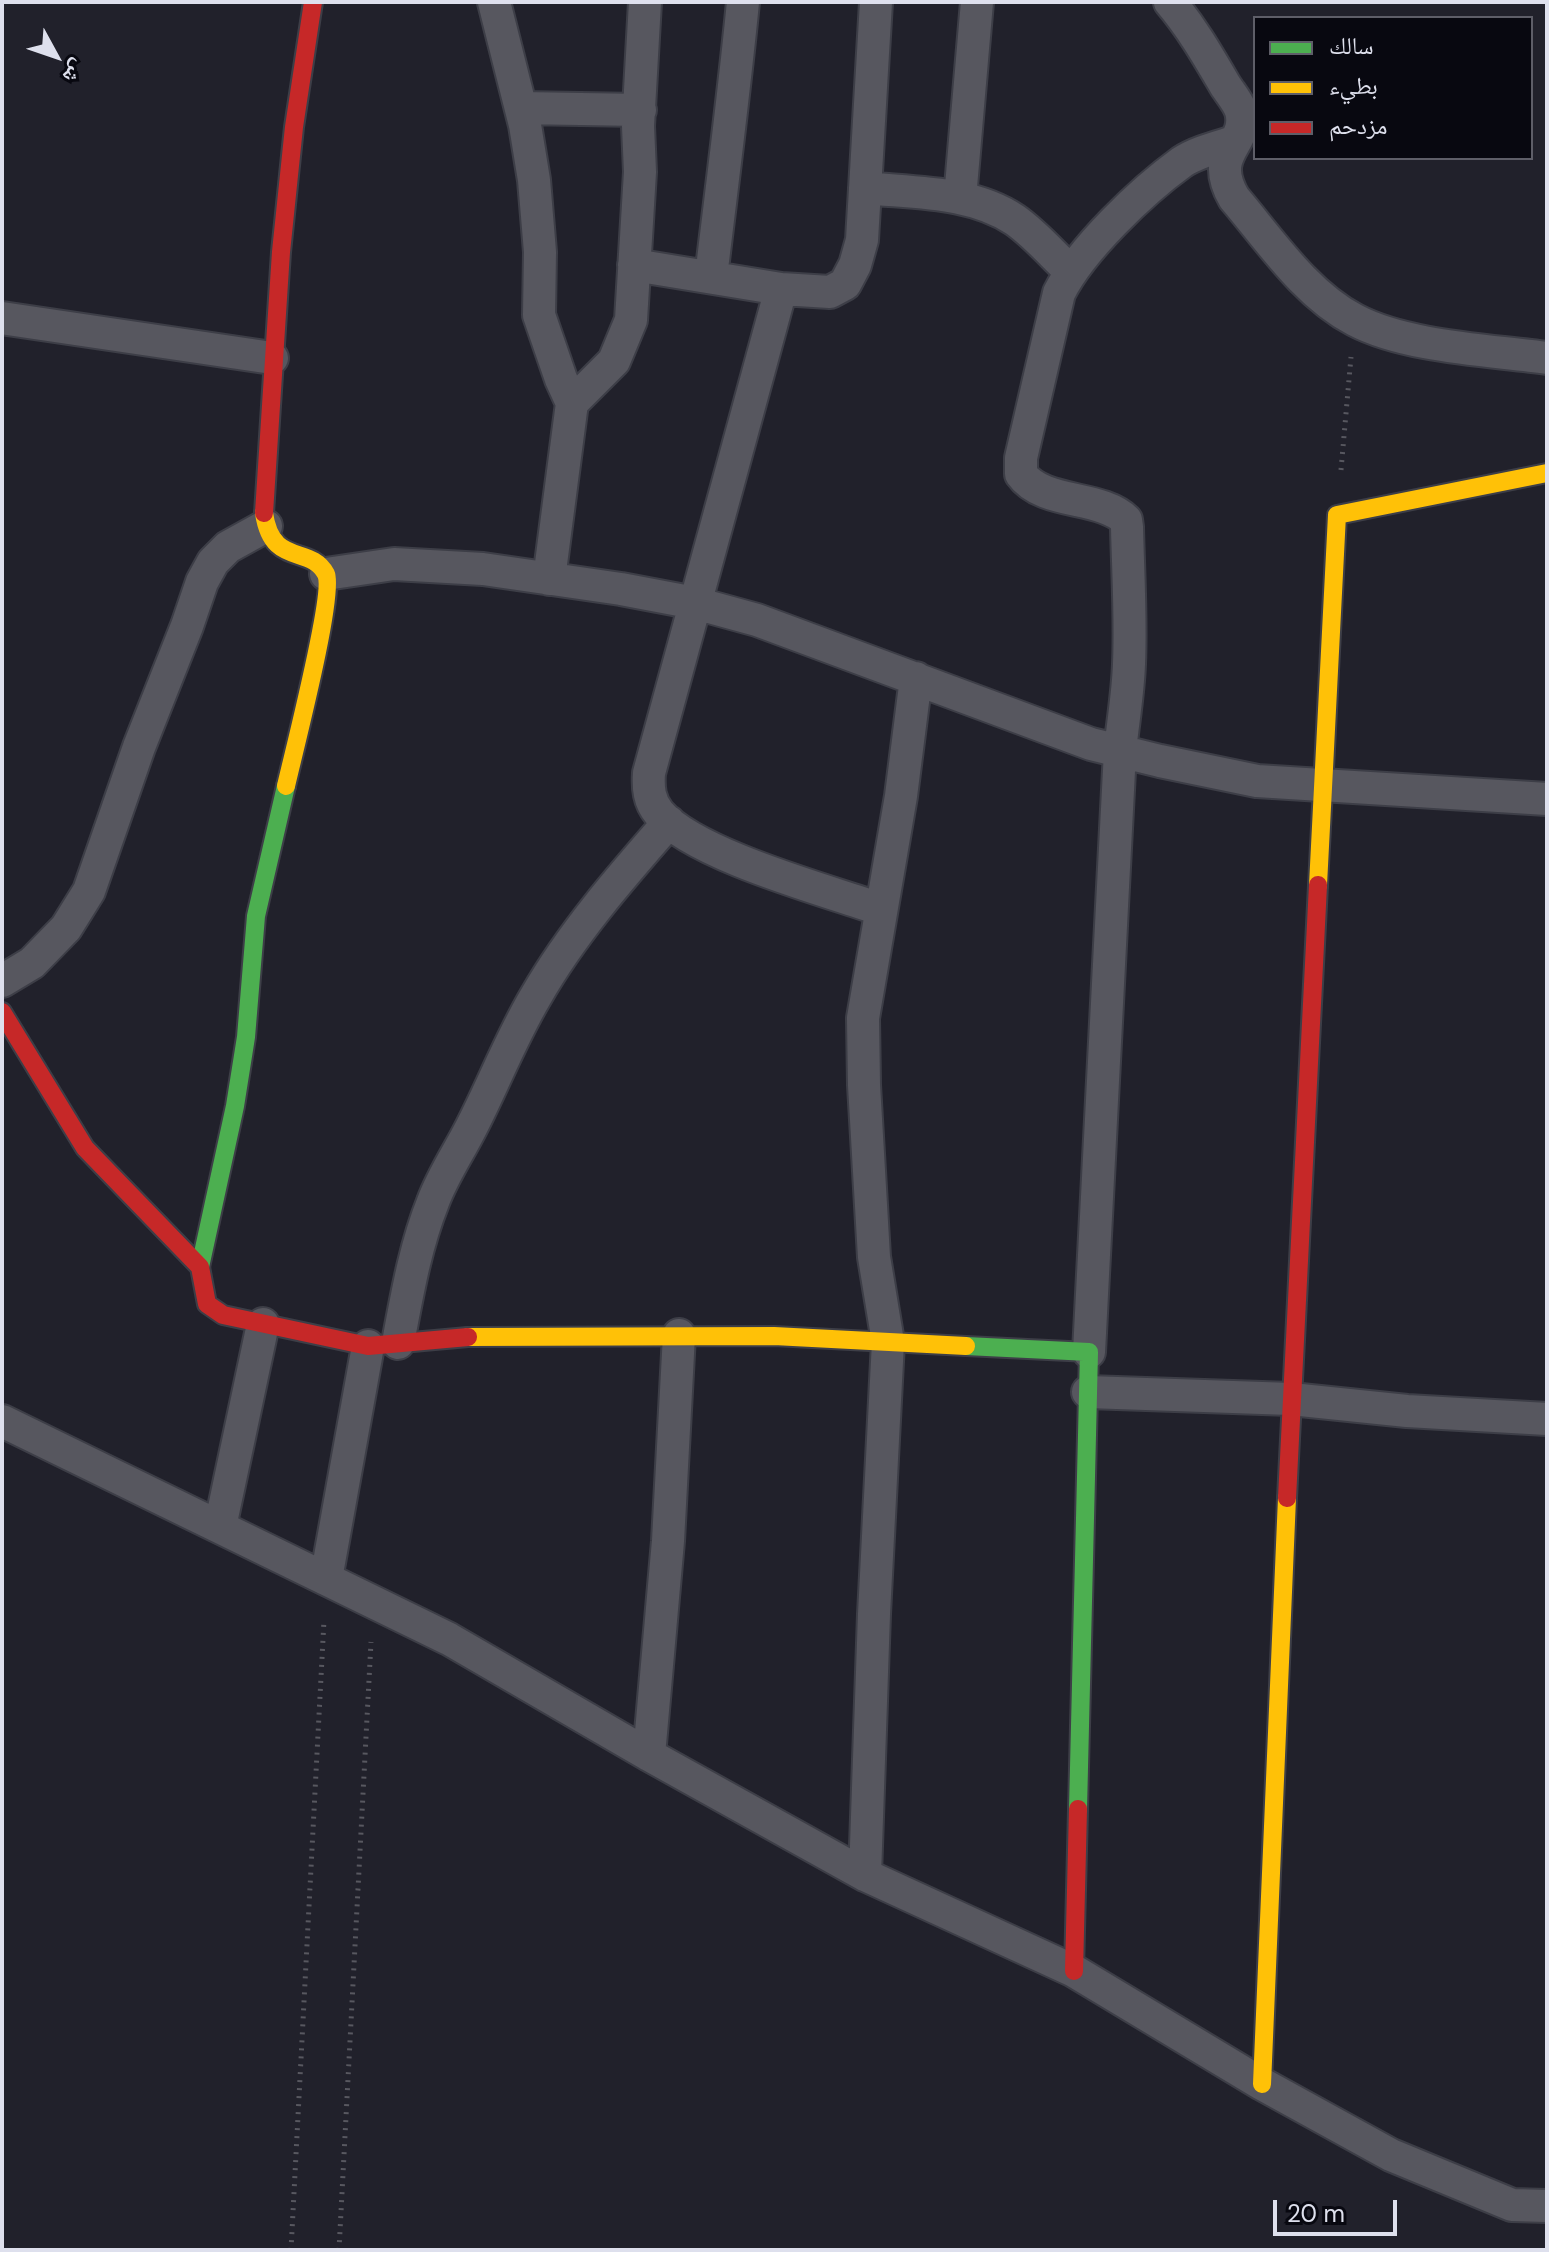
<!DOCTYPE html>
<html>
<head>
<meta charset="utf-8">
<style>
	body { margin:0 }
	#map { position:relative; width:1549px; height:2252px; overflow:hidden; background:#21212b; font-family:"DM Sans","Noto Naskh Arabic",sans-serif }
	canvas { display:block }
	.frame { position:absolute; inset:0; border:4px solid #dee0ed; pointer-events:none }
	.legend { position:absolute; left:1253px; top:16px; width:280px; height:144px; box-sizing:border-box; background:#080810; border:2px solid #5e5e68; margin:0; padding:10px 14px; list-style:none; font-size:24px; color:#dee0ed }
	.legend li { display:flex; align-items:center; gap:16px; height:40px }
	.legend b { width:40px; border:2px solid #5e5e68 }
	.north { position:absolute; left:16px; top:16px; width:80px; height:80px; -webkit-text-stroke:6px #080810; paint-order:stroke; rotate:130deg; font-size:22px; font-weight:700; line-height:32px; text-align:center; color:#dee0ed }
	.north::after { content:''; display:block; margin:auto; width:28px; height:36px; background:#dee0ed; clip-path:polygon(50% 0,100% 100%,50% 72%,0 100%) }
	.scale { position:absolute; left:1273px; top:2200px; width:124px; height:36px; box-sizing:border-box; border:4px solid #dee0ed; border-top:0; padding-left:10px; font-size:24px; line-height:28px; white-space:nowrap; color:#dee0ed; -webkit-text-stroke:6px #080810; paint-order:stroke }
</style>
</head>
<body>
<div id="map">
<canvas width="1549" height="2252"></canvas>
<div class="frame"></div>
<ul class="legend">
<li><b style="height:10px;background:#4caf50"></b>سالك</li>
<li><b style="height:10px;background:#ffc107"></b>بطيء</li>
<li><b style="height:10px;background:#c62828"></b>مزدحم</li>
</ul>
<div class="north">ش</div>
<div class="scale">20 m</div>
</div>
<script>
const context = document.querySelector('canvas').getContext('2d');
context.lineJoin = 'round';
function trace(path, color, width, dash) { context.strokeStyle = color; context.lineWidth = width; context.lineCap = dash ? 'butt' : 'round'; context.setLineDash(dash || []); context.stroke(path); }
const street = new Path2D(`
	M494 2 525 125 534 180 540 252 539 315 561 379 572 403 549 579
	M1170 2C1192 28 1208 56 1225 85 1230 93 1238 102 1241 111 1250 145 1207 151 1234 198 1269 239 1305 294 1355 320 1406 347 1489 350 1547 358
	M521 108 640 110
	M865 188C915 193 972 191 1015 220 1035 234 1052 254 1070 271
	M960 198 977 2
	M634 265 781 289 830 292 845 284 855 265 862 240 876 2
	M711 277C722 185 734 94 743 2
	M781 289 649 773C648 788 649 801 659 813 695 855 825 890 880 909
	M2 318 272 358
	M572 403 614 361 631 320 640 172 638 126 645 2
	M326 574 394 564 483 569 621 589 695 603 757 620 1091 744 1160 761 1257 781 1547 799
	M2 981 32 963 66 928 89 891 139 747 187 626 202 582 213 562 228 547 266 526
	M398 1343C407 1295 415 1247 433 1202 443 1175 459 1152 472 1126 494 1083 511 1038 536 996 572 933 621 877 669 822
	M1089 1352 1120 751C1123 722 1128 693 1129 664 1131 618 1128 573 1127 527L1126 520C1101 495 1043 505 1021 474V458L1059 293C1081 249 1142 191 1182 162 1197 152 1218 147 1234 142
	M1088 1392 1291 1399 1407 1411 1547 1419
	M2 1421 449 1639 649 1755 865 1875 1074 1971 1262 2084 1391 2155 1512 2205 1547 2206
	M220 1527 263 1324
	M326 1579 368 1346
	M649 1755 668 1541 679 1335
	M865 1875 874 1614 888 1342 874 1257 864 1085 863 1018 901 796 916 678`);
const fast = new Path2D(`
	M200 1267 235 1106 246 1037 256 916 286 786
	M966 1346 1089 1352 1078 1809`);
const slow = new Path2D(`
	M264 513C272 568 310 544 326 574 335 593 293 755 286 786
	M1318 885 1337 515 1547 473
	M468 1337 774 1336 966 1346
	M1262 2084 1287 1498`);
const jam = new Path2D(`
	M264 513 281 252 294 127 313 2
	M2 1012 85 1148 200 1267 207 1304 223 1315 368 1346 468 1337
	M1287 1498 1318 885
	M1074 1971 1078 1809`);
trace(street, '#3d3e47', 36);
trace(fast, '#3d3e47', 22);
trace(slow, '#3d3e47', 22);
trace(jam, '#3d3e47', 22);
trace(new Path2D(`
	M1341 470 1351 357
	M291 2250 324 1620
	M339 2250 371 1642`), '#585860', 5, [2, 6]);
trace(street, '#57575f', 32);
trace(fast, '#4caf50', 18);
trace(slow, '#ffc107', 18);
trace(jam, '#c62828', 18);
</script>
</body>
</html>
